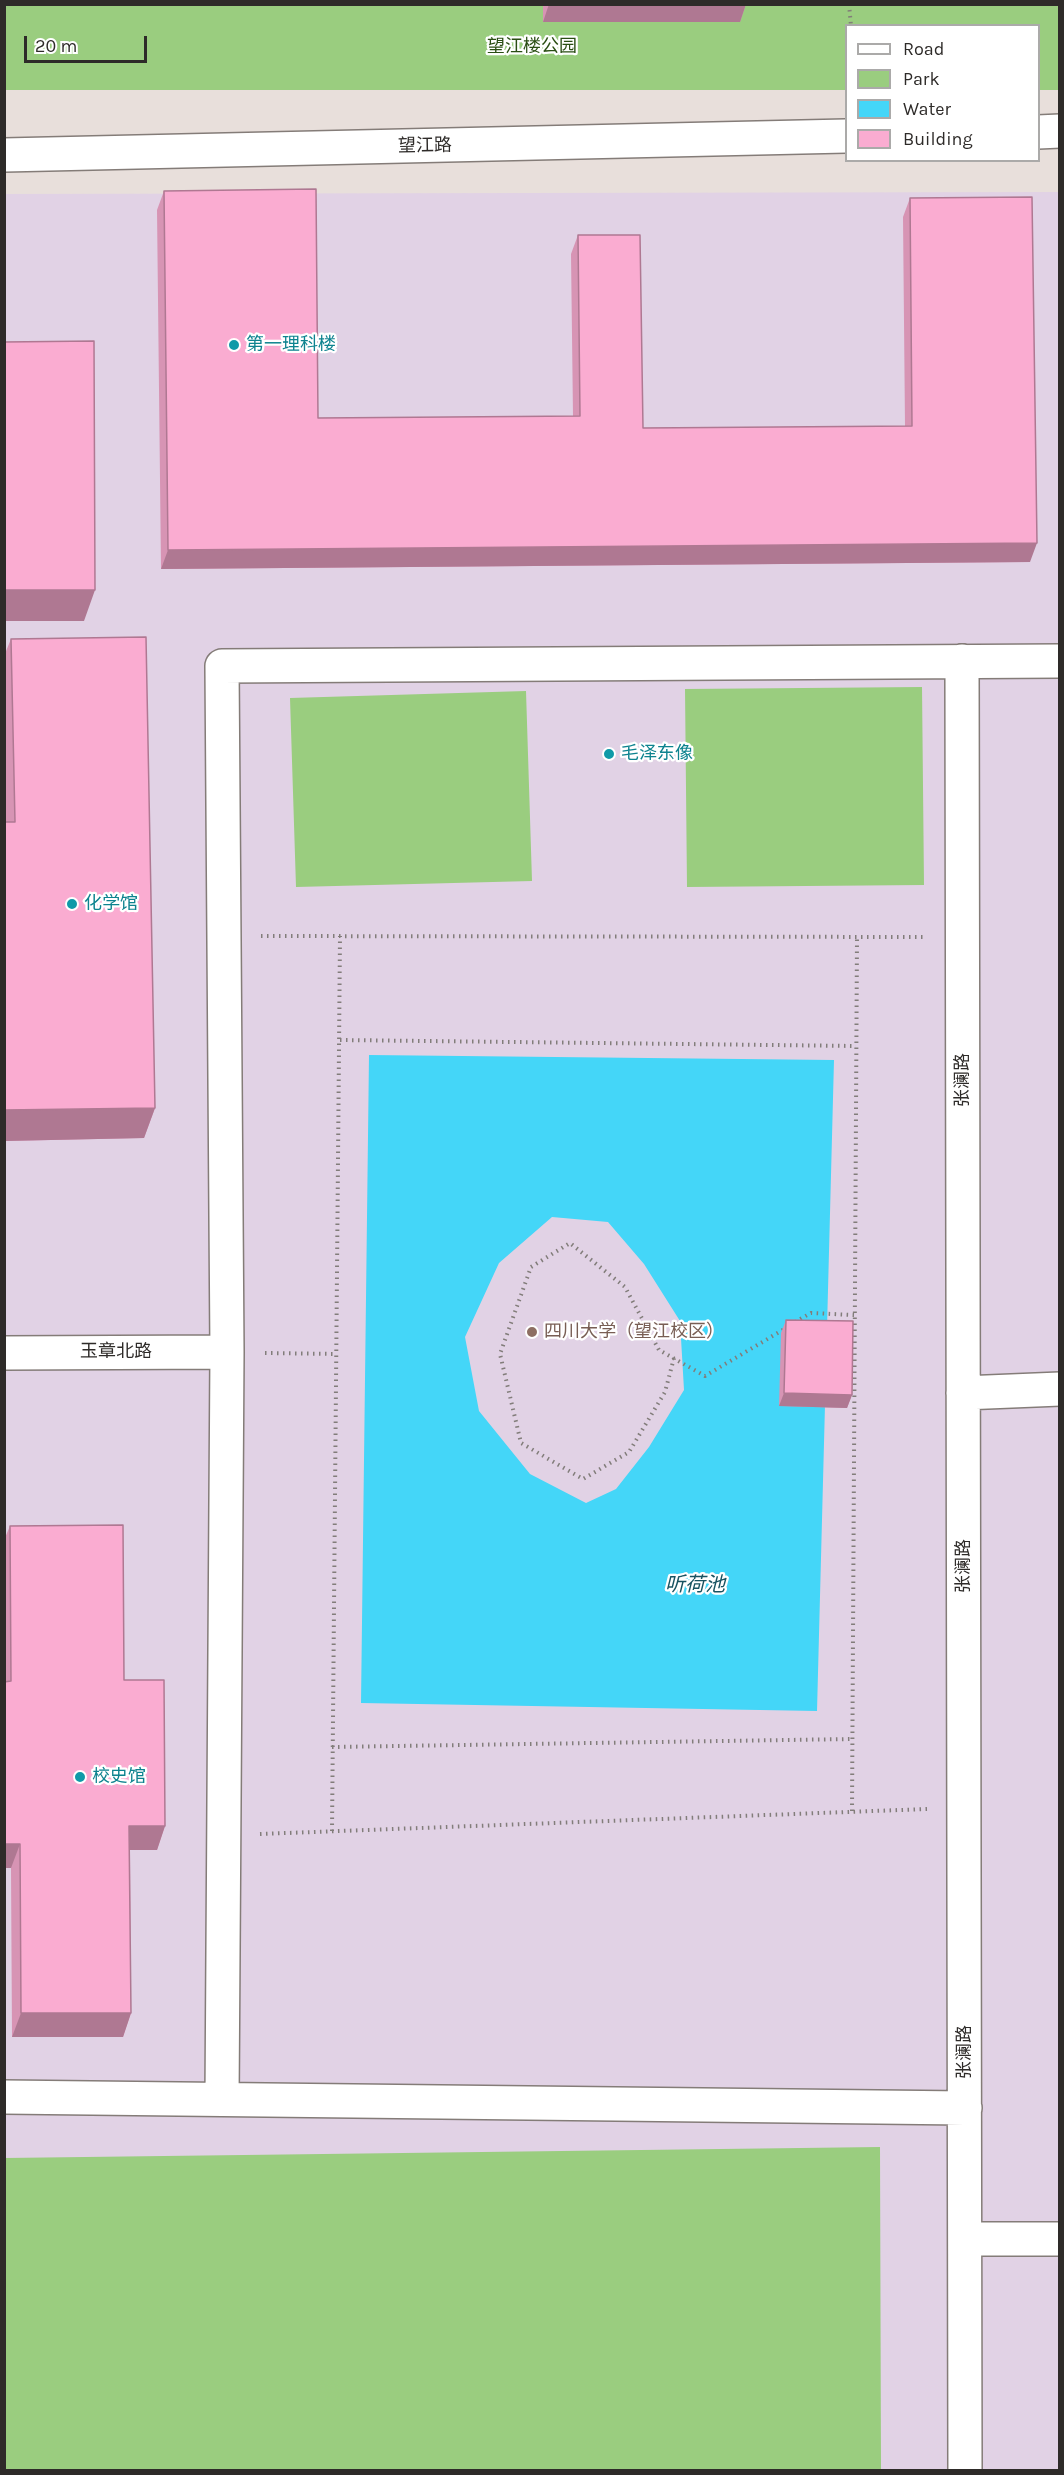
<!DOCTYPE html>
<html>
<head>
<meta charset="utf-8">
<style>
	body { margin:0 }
	#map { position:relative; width:1064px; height:2475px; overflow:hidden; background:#e8dfdb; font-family:Karla,sans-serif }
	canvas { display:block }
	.frame { position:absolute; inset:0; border:6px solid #2e2b29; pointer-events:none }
	.legend { position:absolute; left:845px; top:24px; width:195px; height:138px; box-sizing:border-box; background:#fff; border:2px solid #abaaa9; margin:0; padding:8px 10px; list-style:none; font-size:18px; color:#2e2b29 }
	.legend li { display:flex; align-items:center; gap:12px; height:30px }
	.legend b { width:30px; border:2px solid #abaaa9 }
	.scale { position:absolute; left:24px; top:36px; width:123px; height:27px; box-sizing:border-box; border:3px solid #2e2b29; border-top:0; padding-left:8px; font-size:18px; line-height:21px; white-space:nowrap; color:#2e2b29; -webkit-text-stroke:4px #fff; paint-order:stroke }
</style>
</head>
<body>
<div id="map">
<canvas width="1064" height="2475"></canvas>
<div class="frame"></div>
<ul class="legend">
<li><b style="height:8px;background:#fff"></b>Road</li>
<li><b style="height:16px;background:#9acd7f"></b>Park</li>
<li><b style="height:16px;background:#44d6f8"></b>Water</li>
<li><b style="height:16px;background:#faacd1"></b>Building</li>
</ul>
<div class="scale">20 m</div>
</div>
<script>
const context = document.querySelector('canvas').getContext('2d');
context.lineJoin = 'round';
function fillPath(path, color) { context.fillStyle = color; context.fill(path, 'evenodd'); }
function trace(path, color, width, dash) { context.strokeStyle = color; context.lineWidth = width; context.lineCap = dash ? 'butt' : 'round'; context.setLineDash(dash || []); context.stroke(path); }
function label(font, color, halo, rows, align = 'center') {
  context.font = font + ' Karla,"Noto Sans SC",sans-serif'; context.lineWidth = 4.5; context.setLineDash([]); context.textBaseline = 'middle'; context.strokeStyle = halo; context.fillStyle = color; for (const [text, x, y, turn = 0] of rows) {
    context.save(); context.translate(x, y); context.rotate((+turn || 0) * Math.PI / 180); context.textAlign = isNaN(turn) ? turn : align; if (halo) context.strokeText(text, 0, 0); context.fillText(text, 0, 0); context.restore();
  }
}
fillPath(new Path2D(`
	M1059 192V2470H5V194Z`), '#e1d2e5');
fillPath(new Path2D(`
	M4 5H1059V90H1039L1038 26H846V90H5Z
	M922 687 924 885 687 887 685 689Z
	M526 691 532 881 296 887 290 698Z
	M880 2147 881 2470H5V2158Z`), '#9acd7f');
fillPath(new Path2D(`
	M369 1055 834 1060 817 1711 361 1703ZM552 1217 608 1222 644 1264 680 1321 684 1390 649 1447 616 1489 586 1503 530 1474 479 1411 465 1337 499 1263Z`), '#44d6f8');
const street = new Path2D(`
	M962 661 965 2470
	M4 1353 227 1352
	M963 1393 1060 1389
	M4 2097 965 2108
	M222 2099 227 1352 222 666 1060 661
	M965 2239H1060`);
const secondary = new Path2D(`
	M1038 132 1060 131
	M4 155 846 136`);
trace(street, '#847c78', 36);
trace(secondary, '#847c78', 36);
trace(new Path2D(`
	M849 4 851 26
	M261 936 926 937
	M340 1040 856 1046
	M795 1322 811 1313 854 1315
	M265 1353 336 1354
	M674 1358 665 1392 629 1452 583 1479 521 1443 500 1354 531 1267 570 1243 625 1287 659 1350 705 1376 786 1328
	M332 1747 852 1739
	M852 1811 857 937
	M332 1831 340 936
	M260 1834 927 1809`), '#827d7a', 4, [1.5, 4.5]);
trace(street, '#fff', 33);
trace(secondary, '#fff', 33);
fillPath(new Path2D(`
	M543 4H746L740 22H543Z
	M164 191 318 418 573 416 571 254 578 235 643 428 905 426 903 217 910 198 1030 562 161 569 157 210Z
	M11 639 155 1108 144 1138 4 1141V656Z
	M786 1320 852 1395 847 1408 779 1406 781 1333Z
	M10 1526 124 1680 165 1826 157 1850H130L131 2013 123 2037H12L11 1868H4V1540Z`), '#d794b4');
fillPath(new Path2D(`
	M549 4H746L740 22H543Z
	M1037 543 1030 562 161 569 168 550Z
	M4 590H95L84 621H4Z
	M155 1108 144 1138 4 1141V1110Z
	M784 1393 852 1395 847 1408 779 1406Z
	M129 1826H165L157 1850H121Z
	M4 1844H20L11 1868H4Z
	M21 2013H131L123 2037H12Z`), '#af7892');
const building = new Path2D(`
	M316 189 318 418 580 416 578 235H640L643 428 912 426 910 198 1032 197 1037 543 168 550 164 191Z
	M94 341 95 590H4V342Z
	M146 637 155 1108 4 1110V822H15L11 639Z
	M786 1320 853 1321 852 1395 784 1393Z
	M123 1525 124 1680H164L165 1826H129L131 2013H21L20 1844H4V1682L11 1681 10 1526Z`);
fillPath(building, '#faacd1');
trace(building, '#af7892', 1.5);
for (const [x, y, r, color] of [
	[234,345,6,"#0f9aa8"],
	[609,754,6,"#0f9aa8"],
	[72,904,6,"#0f9aa8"],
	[532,1332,6,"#8d6e63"],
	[80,1777,6,"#0f9aa8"]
]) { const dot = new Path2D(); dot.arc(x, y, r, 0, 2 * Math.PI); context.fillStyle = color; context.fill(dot); trace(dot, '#fff', 2); }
label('18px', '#2a4e13', '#fff', [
	["望江楼公园",532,47]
]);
label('18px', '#2e2b29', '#fff', [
	["望江路",425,146,-1],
	["张澜路",963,1080,-90],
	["玉章北路",116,1352],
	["张澜路",964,1566,-90],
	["张澜路",965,2052,-90]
]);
label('18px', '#0d838f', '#fff', [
	["第一理科楼",246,345],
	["毛泽东像",621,754],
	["化学馆",84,904],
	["校史馆",92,1777]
], 'left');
label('18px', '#785e54', '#fff', [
	["四川大学（望江校区）",544,1332]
], 'left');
label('italic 20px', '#185361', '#fff', [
	["听荷池",695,1585]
]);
</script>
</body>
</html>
